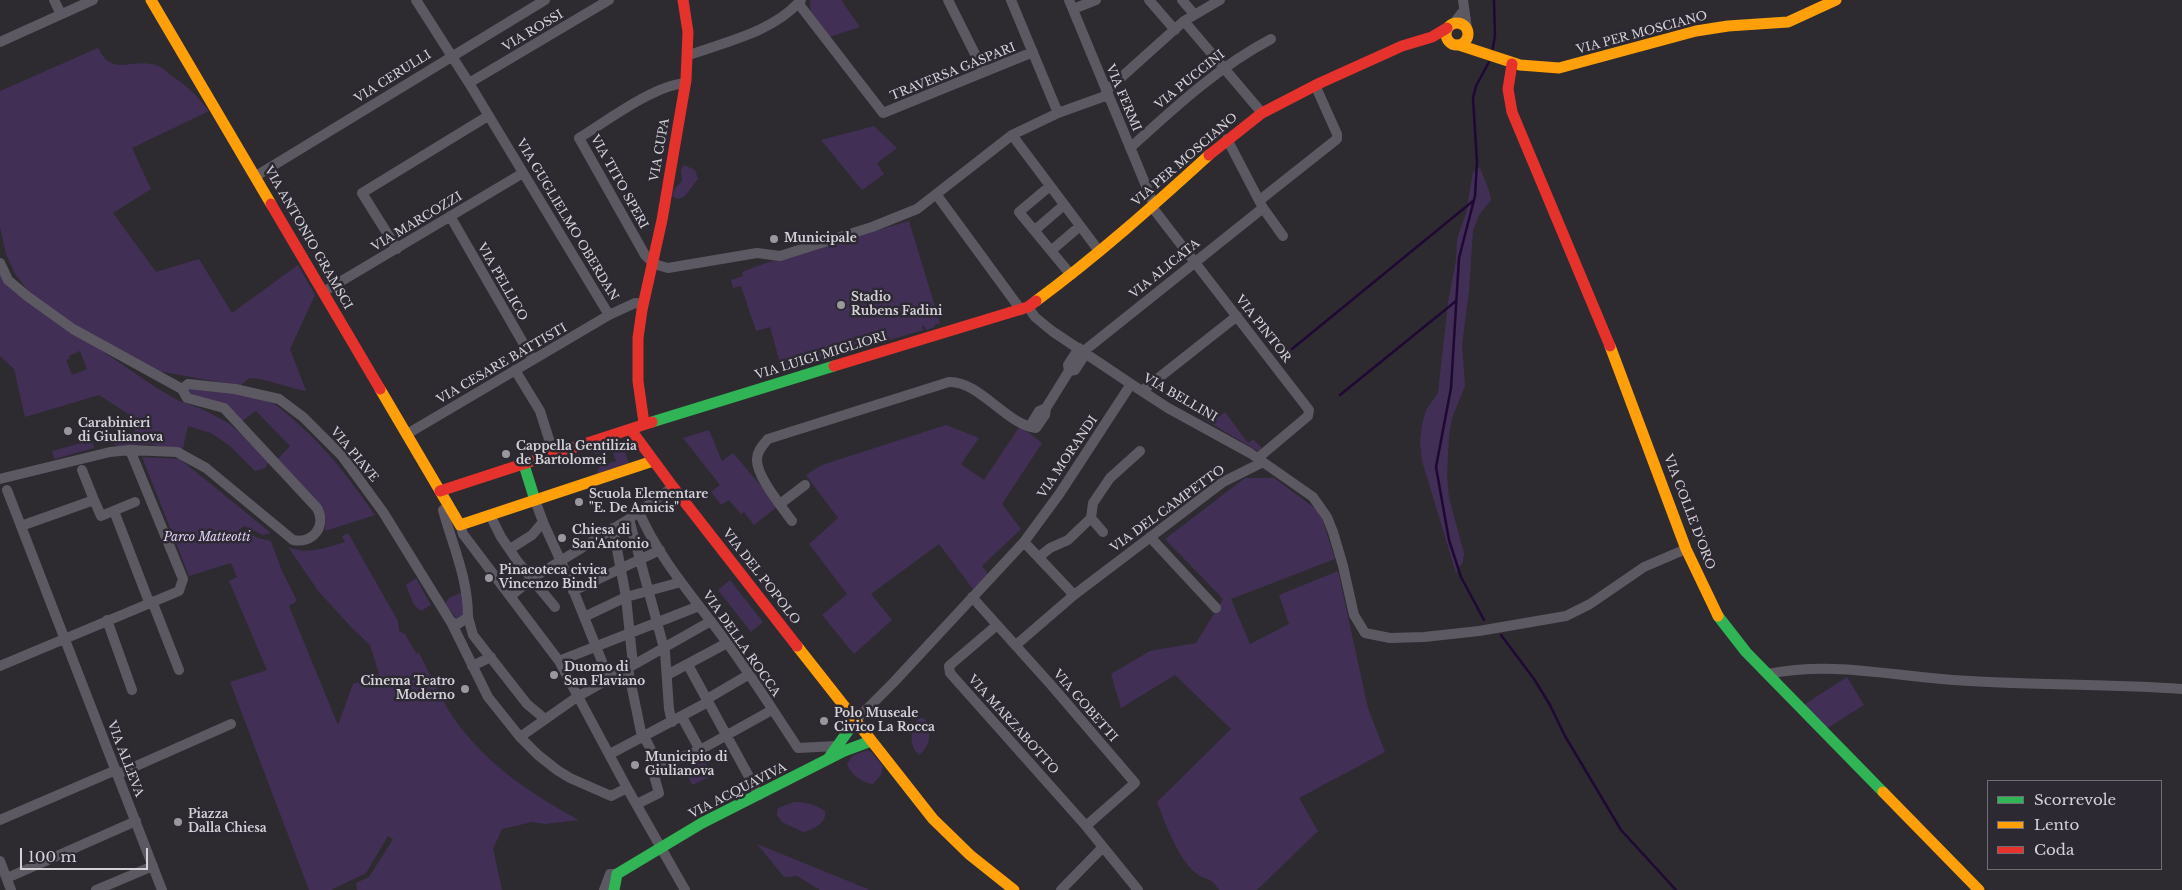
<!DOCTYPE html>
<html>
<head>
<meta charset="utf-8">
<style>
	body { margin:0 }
	#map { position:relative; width:2182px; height:890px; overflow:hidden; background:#2d2b30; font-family:"Libre Baskerville",serif }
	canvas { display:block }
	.legend { position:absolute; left:1987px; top:780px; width:175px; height:90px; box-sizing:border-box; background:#2d2932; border:1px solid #706d74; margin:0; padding:6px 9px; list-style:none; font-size:15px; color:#d4d2d8 }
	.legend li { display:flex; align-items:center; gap:10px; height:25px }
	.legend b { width:25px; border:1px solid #706d74 }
	.scale { position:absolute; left:20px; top:848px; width:128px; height:22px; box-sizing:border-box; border:2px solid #d4d2d8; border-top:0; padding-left:6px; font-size:15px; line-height:18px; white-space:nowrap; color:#d4d2d8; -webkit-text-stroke:4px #2d2932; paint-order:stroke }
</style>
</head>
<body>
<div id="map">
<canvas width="2182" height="890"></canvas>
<ul class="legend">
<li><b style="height:6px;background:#30b455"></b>Scorrevole</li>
<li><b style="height:6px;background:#ff9f0a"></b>Lento</li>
<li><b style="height:6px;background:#e5322d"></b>Coda</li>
</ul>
<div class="scale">100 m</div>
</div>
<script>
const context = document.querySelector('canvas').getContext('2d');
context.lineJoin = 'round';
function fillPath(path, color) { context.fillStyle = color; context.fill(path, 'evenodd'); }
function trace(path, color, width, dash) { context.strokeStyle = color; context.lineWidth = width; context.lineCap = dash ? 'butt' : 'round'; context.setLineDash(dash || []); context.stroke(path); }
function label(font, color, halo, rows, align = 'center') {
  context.font = font + ' "Libre Baskerville",serif'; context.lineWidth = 5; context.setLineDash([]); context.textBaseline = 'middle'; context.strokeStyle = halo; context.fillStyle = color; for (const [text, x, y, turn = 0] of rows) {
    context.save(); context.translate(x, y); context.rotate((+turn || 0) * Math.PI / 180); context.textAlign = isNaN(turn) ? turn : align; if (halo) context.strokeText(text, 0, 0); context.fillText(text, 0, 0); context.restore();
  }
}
fillPath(new Path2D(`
	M810 0H841L860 27 829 37 811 12Z
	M98 48C113 79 133 56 158 66 164 68 168 74 173 77 190 88 197 96 209 111L132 148 151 189 113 213 156 272 199 259 232 313 298 265 315 295 290 349 306 391C287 388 269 379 249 378L240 386 153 370 74 327 31 294 15 274 6 254 0 227V91Z
	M874 126 897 148 877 163 884 174 862 190 821 140Z
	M684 165 695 170 698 179 684 197 677 199 672 196 675 188 682 181 681 170Z
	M1480 167C1483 178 1490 189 1491 200L1479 215 1473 231 1469 291 1462 345 1465 386 1452 418 1449 435 1447 475 1449 498 1464 553 1463 562 1456 573 1422 461 1420 442 1422 424 1426 410 1438 393 1448 302 1456 260 1457 239 1466 213 1473 172Z
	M909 221 940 323 934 325 935 327 926 330 924 326H922L923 330 786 371 782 370 770 327 756 331 741 286 733 288 731 280 743 276 742 272 763 264Z
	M0 272 25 298 155 387 179 401 202 409 230 424 269 461 265 468 255 471 230 446 211 433 188 426 182 452 150 444 117 446 114 444V440L132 435 139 421 99 395 25 417 14 369 0 356ZM80 351 87 369 72 375 66 360 69 359V356Z
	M189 389C211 390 252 393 272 403 280 407 289 415 296 422 328 449 351 481 375 515L325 531 326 520 323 510 278 459 290 446 256 411 242 421 187 394Z
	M1225 412 1248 443 1253 439 1262 448 1258 451 1205 420 1207 419 1211 423Z
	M946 425 979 438 961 464 984 480 1020 426 1042 443 1002 504 1021 529 982 566 988 574 973 589 939 544 871 594 892 620 854 654 822 615 847 594 809 544 838 518 806 475 822 465Z
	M709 430 722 461 733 453 778 506 754 525 744 512 741 514 729 500 721 505 711 492 720 485 683 438Z
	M92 440 94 448 54 459 52 451Z
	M621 441 629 463 596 474 600 466 616 461 612 450 597 454 589 451Z
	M142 457 180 459 271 533 263 535 244 526 239 530 241 535 246 531 258 538 271 541 282 571 297 601 289 606 338 725 353 684 379 674 370 645 352 628 319 592 288 547C307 555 326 548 345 542L342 536 348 533 398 621 399 631 405 634 416 653H419C429 673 439 695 451 714 482 761 530 794 579 820L545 824 532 822 502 829 493 849 502 890H357L356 883 369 877 393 839 388 836 366 873 331 890H309L230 682 267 670 229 581 237 577 231 563 189 576Z
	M1245 478H1274L1320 512 1335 559 1231 599 1250 644 1289 624 1279 595 1338 571 1368 708 1385 752 1299 798 1318 831 1257 890H1219C1209 875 1208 882 1197 874 1179 861 1165 823 1157 802L1231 729 1175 675 1121 708 1111 674 1150 651 1196 643 1223 599 1165 539Z
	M416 578 431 605 421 611 414 605 406 585Z
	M730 580 763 622 751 632 718 590Z
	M463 592 464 613 461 619 456 618 445 603 449 598Z
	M1847 677 1864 705 1826 729 1802 706Z
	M921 718 925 719C932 731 931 746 919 755 908 745 911 732 917 720Z
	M867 750 871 752 883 766 881 775 873 784C863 783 850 774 847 764L852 756Z
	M704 759 712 776 692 785 684 768Z
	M794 802C805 802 815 804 825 811 827 823 814 829 803 832L782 822 777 815 778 808Z
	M757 844 870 890H820L797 876 784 877Z`), '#422f56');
trace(new Path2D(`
	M1492 52 1495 36 1494 0
	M1292 349 1473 201
	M1340 395 1456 301
	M1484 620 1461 577 1449 540 1436 467 1451 388 1459 258 1475 196 1477 162 1473 98 1476 86 1489 62
	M1501 635 1534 679 1550 705 1565 736 1621 830 1676 890`), '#200835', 2.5);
trace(new Path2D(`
	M54 0 61 14
	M416 0 469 83 609 315
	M948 0 984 72
	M1011 0 1058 113
	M1069 0 1154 205
	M1149 0 1175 30
	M1182 0 1194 14
	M1463 0 1467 29
	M798 3 883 113 1033 52
	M1073 9 1096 0
	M1184 21 1262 113
	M1454 23 1464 10
	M0 42 93 0
	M689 55C728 41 773 32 801 0
	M469 83 609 0
	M686 83C654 85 607 121 579 138L645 255 654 264 668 268 757 253 780 256 872 227 917 209 1012 135 1058 113 1108 95
	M1106 91 1184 21 1220 0
	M1012 135 1099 251
	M1227 139 1263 208 1283 236
	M1130 148C1175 107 1218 67 1271 39
	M256 176 545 0
	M1050 186 1019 212 1071 275
	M936 194 1021 310
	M1260 200 1337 139V134L1315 85
	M1152 207 1309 410 1308 416 1258 458
	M450 216 533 360
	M1035 230 1064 205
	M397 249 362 193 488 116
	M1052 250 1080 226
	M0 263 8 280 27 296 73 329 182 389
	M323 292 523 173
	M1028 307 1035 317 1052 331 1131 384 1168 408 1250 453 1313 497 1327 517 1333 532 1343 566 1354 615 1365 633 1390 638 1424 637 1479 631 1566 616 1590 604 1644 567 1686 549
	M1084 351 1263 208
	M515 370 540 411 554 455
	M1069 371 1075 370 1086 353
	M182 389 188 384 235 389 279 399 303 417 342 456 383 512 451 622 488 697 520 737 538 755 557 770 570 778 611 796 627 788
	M1142 391 1237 316
	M1030 426 1039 411 1046 408
	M407 434 609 315 635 303 643 304
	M82 470 94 500
	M0 479 110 452 130 450 177 452 206 468 293 540C313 544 327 526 317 508L224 408 187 398 182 389
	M7 490 162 890
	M535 500 543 522 568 577 609 679
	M780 504 805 485
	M443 510C453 547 468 578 468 617L458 624 451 622
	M114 511 149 602
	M639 512C659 559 695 599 725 640 751 675 774 712 798 748L836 746 839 747
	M490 515 501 537 518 562 555 607
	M629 519 665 652 669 709 672 722
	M792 521C782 507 756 476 757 459 757 451 763 445 768 439L949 382C980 381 1005 424 1036 428L1045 415 1046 408 1069 371 1068 365 1079 348
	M460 525 463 534 559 661 627 788 685 890
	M21 526 94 500 101 516 135 502
	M613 528 626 597 633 665
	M1103 532 1091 518 1093 503 1110 478 1140 451
	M1150 537 1216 608
	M1024 542 1060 493 1131 384
	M510 549 532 535 543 522
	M1039 557 1050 548 1068 540 1091 518
	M573 591 660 550
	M511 596 531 579 629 519 673 487
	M972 597 1052 686 1135 783 1086 826
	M152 601 179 670
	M468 617 473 635 527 704 545 719
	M584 617 626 597 681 582
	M107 620 132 690
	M997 625 949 666 950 673 1086 826 1138 890
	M1016 645 1074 595
	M559 661 699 606
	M688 665 759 795
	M0 666 179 591 183 579 130 450
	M472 666 491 657
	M628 669 642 737 647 742 659 766 653 772 659 793 637 804
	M1768 674C1830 662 1881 674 1942 679 2022 686 2102 683 2182 689
	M667 675 727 643
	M682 717 700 750
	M856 720 893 683 1024 542 1074 595 1223 482 1263 462
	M520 737 577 697 711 621
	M610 754 706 703 707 699 748 675
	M659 766 700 750 772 710
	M118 774 231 724
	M0 820 116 770
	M0 861 11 890
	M7 878 136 821
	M96 890 153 866
	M604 890 610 874H617
	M1061 890 1102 848`), '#5d5963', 10);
trace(new Path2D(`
	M652 422 834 366
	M524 465 535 500
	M1718 616 1746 652 1883 792
	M828 759 856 720
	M614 890 617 874 702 823 844 751 871 741`), '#30b455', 11);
trace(new Path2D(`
	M151 0 271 204
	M1446 34a11 11 0 1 1 22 0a11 11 0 1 1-22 0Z
	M1459 45 1520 65 1559 68 1696 31 1728 26 1788 22 1836 0
	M1036 301C1097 256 1153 206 1209 155
	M1610 346 1686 549 1718 616
	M380 389 460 525
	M460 525 653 461
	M797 646 933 819 970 855 1014 890
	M1883 792 1979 890`), '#ff9f0a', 11);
trace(new Path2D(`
	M1512 64 1508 89 1512 112 1610 346
	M1209 155 1262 113 1320 83 1402 46 1432 37 1447 28
	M271 204 380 389
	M834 366 1028 307 1036 301
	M644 423 638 381V338L642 310 662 220 686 80 688 32 683 0
	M631 430 673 487 797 646
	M440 491 652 422`), '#e5322d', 11);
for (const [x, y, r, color] of [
	[774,239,5,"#9a989d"],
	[841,305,5,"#9a989d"],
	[68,431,5,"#9a989d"],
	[506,454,5,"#9a989d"],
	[579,502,5,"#9a989d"],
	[562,538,5,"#9a989d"],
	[489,578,5,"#9a989d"],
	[554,675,5,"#9a989d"],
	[465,689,5,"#9a989d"],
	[824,721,5,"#9a989d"],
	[635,765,5,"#9a989d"],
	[178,822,5,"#9a989d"]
]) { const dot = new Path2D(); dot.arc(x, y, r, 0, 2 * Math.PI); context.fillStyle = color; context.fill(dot); trace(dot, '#2d2932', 2); }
label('12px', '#d4d2d8', '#2d2932', [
	["VIA ROSSI",533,31,-31],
	["VIA PER MOSCIANO",1642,33,-15],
	["TRAVERSA GASPARI",953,72,-22],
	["VIA CERULLI",393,77,-32],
	["VIA PUCCINI",1190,80,-39],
	["VIA FERMI",1123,98,67],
	["VIA CUPA",660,150,-80],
	["VIA PER MOSCIANO",1185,160,-41],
	["VIA TITO SPERI",619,182,61],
	["VIA GUGLIELMO OBERDAN",567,220,59],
	["VIA MARCOZZI",417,222,-31],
	["VIA ANTONIO GRAMSCI",308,238,60],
	["VIA ALICATA",1165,269,-39],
	["VIA PELLICO",502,282,60],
	["VIA PINTOR",1263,329,52],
	["VIA LUIGI MIGLIORI",821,356,-17],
	["VIA CESARE BATTISTI",502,364,-30],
	["VIA BELLINI",1180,398,30],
	["VIA PIAVE",354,455,50],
	["VIA MORANDI",1068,457,-56],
	["VIA DEL CAMPETTO",1168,509,-36],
	["VIA COLLE D'ORO",1689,512,69],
	["VIA DEL POPOLO",761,577,52],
	["VIA DELLA ROCCA",741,644,55],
	["VIA GOBETTI",1085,706,49],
	["VIA MARZABOTTO",1013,725,48],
	["VIA ALLEVA",125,759,69],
	["VIA ACQUAVIVA",738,791,-27]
]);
label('bold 12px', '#d4d2d8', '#2d2932', [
	["Municipale",784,239],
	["Stadio",851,298],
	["Rubens Fadini",851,312],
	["Carabinieri",78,424],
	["di Giulianova",78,438],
	["Cappella Gentilizia",516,447],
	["de Bartolomei",516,461],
	["Scuola Elementare",589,495],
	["\"E. De Amicis\"",589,509],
	["Chiesa di",572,531],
	["San'Antonio",572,545],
	["Pinacoteca civica",499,571],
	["Vincenzo Bindi",499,585],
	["Duomo di",564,668],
	["San Flaviano",564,682],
	["Cinema Teatro",455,682,"right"],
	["Moderno",455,696,"right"],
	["Polo Museale",834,714],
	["Civico La Rocca",834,728],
	["Municipio di",645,758],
	["Giulianova",645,772],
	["Piazza",188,815],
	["Dalla Chiesa",188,829]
], 'left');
label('italic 12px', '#e2d1f9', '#2d2932', [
	["Parco Matteotti",207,538]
]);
</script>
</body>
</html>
